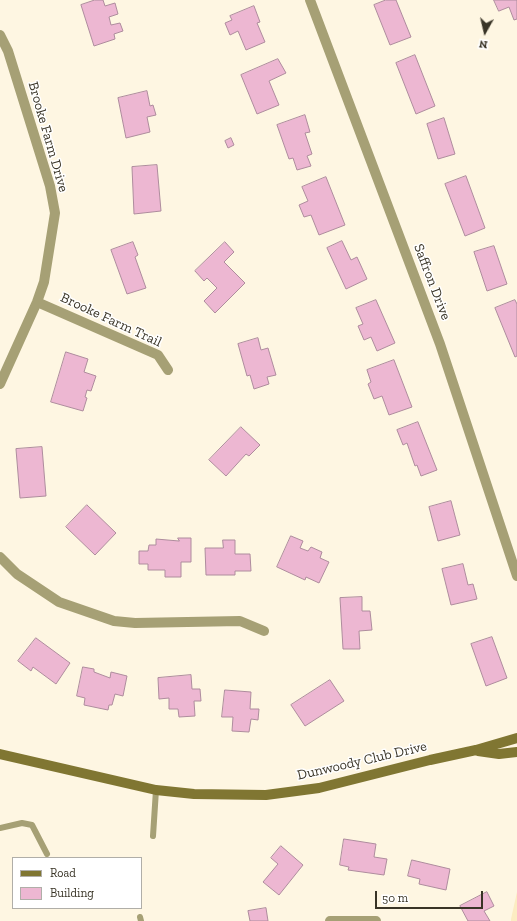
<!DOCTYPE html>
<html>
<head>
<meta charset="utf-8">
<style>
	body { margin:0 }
	#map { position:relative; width:517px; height:921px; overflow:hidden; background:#fef6e2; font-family:"Zilla Slab",serif }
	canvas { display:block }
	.legend { position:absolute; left:12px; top:857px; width:130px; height:52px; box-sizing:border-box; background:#fff; border:1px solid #b0aea8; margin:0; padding:5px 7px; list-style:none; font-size:12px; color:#393426 }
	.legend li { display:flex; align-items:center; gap:8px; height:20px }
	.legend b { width:20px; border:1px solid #b0aea8 }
	.north { position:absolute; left:465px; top:12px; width:40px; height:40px; -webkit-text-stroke:3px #fff; paint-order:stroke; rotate:188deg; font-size:11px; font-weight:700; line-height:16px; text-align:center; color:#393426 }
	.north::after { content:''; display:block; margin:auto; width:14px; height:18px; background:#393426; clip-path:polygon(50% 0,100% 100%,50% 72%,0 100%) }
	.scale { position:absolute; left:375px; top:891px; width:108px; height:18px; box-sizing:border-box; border:2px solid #393426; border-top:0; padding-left:5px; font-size:12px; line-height:14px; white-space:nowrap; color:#393426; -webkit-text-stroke:3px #fff; paint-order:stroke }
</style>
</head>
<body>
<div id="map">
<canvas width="517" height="921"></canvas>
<ul class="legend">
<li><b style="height:5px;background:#807632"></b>Road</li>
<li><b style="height:11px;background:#edb7d2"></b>Building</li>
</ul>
<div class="north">N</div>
<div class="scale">50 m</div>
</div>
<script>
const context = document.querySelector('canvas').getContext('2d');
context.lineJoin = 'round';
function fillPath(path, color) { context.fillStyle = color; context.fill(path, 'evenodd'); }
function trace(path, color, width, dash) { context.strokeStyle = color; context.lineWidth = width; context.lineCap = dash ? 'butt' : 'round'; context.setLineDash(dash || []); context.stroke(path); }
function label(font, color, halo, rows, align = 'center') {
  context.font = font + ' "Zilla Slab",serif'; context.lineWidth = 3; context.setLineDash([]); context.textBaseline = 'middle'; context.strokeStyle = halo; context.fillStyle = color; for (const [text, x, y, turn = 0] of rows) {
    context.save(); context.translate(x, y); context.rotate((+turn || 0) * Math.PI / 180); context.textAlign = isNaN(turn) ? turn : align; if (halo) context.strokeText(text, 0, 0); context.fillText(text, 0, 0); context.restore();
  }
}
fillPath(new Path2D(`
	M517 892V921H511V919Z`), '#fcecc2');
const building = new Path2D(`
	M95 0H103L105 6 115 3 118 14 109 17 111 25 120 23 123 31 114 34 115 39 94 46 81 5Z
	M386 0H396L411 37 390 45 374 5Z
	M494 0H517V19L514 20 509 7 499 11Z
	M254 6 260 22 257 23 265 42 246 50 238 31 230 35 225 23 232 20 230 16Z
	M415 55 435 106 416 114 396 63Z
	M278 59 286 73 269 81 279 105 257 114 241 75Z
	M147 91 150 106 153 105 156 115 147 117 150 132 126 138 118 98Z
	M305 115 310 132 305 133 312 154 307 156 311 166 297 170 293 158 289 159 277 125Z
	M444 118 455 154 438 159 427 124Z
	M231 138 234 145 228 148 225 141Z
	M157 165 161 211 134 214 132 167Z
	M466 176 485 228 465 236 445 184Z
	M326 177 345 225 319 235 311 215 304 217 299 205 308 201 302 187Z
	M342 241 351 260 357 257 367 279 346 289 327 248Z
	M133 242 138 255 135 257 146 288 127 294 111 250Z
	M225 242 234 252 224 262 245 283 215 313 204 301 217 288 207 278 204 281 195 271Z
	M494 246 507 284 487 291 474 252Z
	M376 300 395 343 377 351 371 337 364 340 358 326 363 324 356 308Z
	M515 300 517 304V356L515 357 495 308Z
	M258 338 261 350 268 348 276 375 267 377 269 384 254 389 250 375 247 376 238 344Z
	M66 352 88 359 84 372 96 376 91 391 87 390 85 397 87 398 83 411 51 402Z
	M394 360 412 407 389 415 382 396 374 399 368 384 371 382 367 370Z
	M418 422 437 470 421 476 417 465 415 466 407 443 403 445 397 430Z
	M241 427 260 445 249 456 246 454 226 476 209 460Z
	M42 447 46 496 20 498 16 449Z
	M451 501 460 535 438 541 429 507Z
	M87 505 116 533 95 555 66 527Z
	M291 536 303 541 300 548 308 551 311 547 322 552 320 558 329 562 319 583 306 577 305 580 277 567Z
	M178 538H191V562H181V577H165V570H148V564H139V551H148L149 545H156V539L179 541Z
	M223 540H235V554H250L251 571H235V575H206L205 548H223Z
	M463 564 468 585 473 584 477 599 451 605 442 569Z
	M362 597V611H370L372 630 359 631 360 649H343L340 598Z
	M492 637 507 678 486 686 471 644Z
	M36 638 70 663 56 684 33 667 31 671 18 661Z
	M83 667 94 669V672L110 678 111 672 127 676 123 696 115 694 112 705H109L108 710 84 705 85 698 77 696Z
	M191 675 192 689H200L201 701H194L195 716 179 717 178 709H169V698L159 699 158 678Z
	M330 680 344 701 305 726 291 705Z
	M225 690 251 692 250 709H259L258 720 251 719 249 732 232 731 233 717H222Z
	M344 839 376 844 374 857 387 859 384 875 348 870 349 867 340 865Z
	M281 846 303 865 279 895 263 882 278 864 271 858Z
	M412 860 450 869 446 890 419 884 420 879 408 876Z
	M487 892 494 906 484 911 490 921H468L460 906Z
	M266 908 268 921H250L248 911Z`);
fillPath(building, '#edb7d2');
trace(building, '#ae8c9d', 1);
trace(new Path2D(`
	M0 828 22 823 32 825 47 854
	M153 836 156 790
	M140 917 141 921`), '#a6a075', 6);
trace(new Path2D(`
	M310 0 440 344 517 576
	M0 35 8 51 50 186 55 213 44 282 37 302 0 384
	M37 302 158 355 168 370
	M0 557 17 574 59 602 114 621 135 623 240 621 264 631
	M330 921H376`), '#a6a075', 10);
trace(new Path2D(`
	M478 751 499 754 517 752
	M0 754 156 790 194 794 266 795 319 788 430 760 476 750 517 738`), '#807632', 10);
label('14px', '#393426', '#fff', [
	["Brooke Farm Drive",48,137,74],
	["Saffron Drive",432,282,69],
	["Brooke Farm Trail",111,320,25],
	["Dunwoody Club Drive",362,761,-13]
]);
</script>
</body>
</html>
